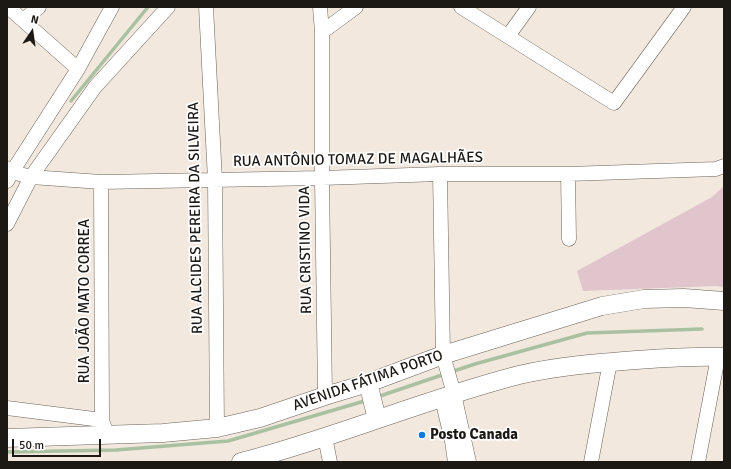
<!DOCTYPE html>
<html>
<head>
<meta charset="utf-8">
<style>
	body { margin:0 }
	#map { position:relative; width:731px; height:469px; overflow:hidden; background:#f2e8de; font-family:Signika,sans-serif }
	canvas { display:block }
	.frame { position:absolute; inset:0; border:8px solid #1c1915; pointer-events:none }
	.north { position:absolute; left:12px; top:12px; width:40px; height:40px; -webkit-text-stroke:3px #fff; paint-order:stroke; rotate:13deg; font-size:11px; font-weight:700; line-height:16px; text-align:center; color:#1c1915 }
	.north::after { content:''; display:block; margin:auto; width:14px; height:18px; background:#1c1915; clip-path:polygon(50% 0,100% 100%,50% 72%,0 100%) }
	.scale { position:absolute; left:12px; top:439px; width:89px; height:18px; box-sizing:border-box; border:2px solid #1c1915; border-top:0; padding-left:5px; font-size:12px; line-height:14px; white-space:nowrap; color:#1c1915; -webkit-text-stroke:3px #fff; paint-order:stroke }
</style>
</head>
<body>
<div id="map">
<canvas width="731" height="469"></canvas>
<div class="frame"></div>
<div class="north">N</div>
<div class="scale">50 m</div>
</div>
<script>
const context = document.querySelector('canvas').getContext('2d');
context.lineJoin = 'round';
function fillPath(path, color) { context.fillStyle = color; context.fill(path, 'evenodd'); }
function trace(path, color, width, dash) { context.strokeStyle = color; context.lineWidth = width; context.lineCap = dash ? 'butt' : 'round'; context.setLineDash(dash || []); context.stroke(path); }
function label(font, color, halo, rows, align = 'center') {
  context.font = font + ' Signika,sans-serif'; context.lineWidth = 3.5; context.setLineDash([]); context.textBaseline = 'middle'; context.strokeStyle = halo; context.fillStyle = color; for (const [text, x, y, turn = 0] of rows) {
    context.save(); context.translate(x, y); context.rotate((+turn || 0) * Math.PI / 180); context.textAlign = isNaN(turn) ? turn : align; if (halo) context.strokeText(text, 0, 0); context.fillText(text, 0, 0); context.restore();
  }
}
fillPath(new Path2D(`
	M724 186V287L716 286 583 291 577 271 712 197Z`), '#e0c5cd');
trace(new Path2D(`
	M71 101 148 7
	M451 372 475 364 587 333 702 329
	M377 397 445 374
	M7 452 116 450 228 441 368 400`), '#a9c1a1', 3.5);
const minor = new Path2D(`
	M8 7 78 69
	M206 7 215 180 217 428
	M320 7 322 32V178L325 396
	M461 7 614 103 684 7
	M23 20 39 7
	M322 32 356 7
	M508 36 529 7
	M7 168 12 172 31 177 101 182 322 178 440 174H568L716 169 724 166
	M440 174 443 355 454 394 469 462
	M568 174 569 239
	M7 181 12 172 78 69 112 7
	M101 182 102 420 107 435
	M7 224 31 177 95 87 168 7
	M442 399 452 441 455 462
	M7 408 102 420
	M325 437 330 462
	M591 462 610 362
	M698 462 718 357`);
const major = new Path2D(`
	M368 383 377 419
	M7 438 163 433 217 428 260 418 325 396 368 383 443 355 602 306 644 299 684 298 724 301
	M241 462C335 438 425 399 519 375 558 366 597 363 636 360 665 358 695 356 724 357`);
trace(minor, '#6b635a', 15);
trace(major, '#6b635a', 19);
trace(minor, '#fff', 14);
trace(major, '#fff', 18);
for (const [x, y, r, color] of [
	[422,435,4,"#0c7ae1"]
]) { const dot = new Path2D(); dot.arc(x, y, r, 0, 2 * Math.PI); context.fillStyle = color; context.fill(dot); trace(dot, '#fff', 1.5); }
label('15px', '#1c1915', '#fff', [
	["RUA ANTÔNIO TOMAZ DE MAGALHÃES",358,160,-1],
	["RUA ALCIDES PEREIRA DA SILVEIRA",196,218,-91],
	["RUA CRISTINO VIDA",306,250,-91],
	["RUA JOÃO MATO CORREA",85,301,-90],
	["AVENIDA FÁTIMA PORTO",368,381,-19]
]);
label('bold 15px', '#1c1915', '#fff', [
	["Posto Canada",430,435]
], 'left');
</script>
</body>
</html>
